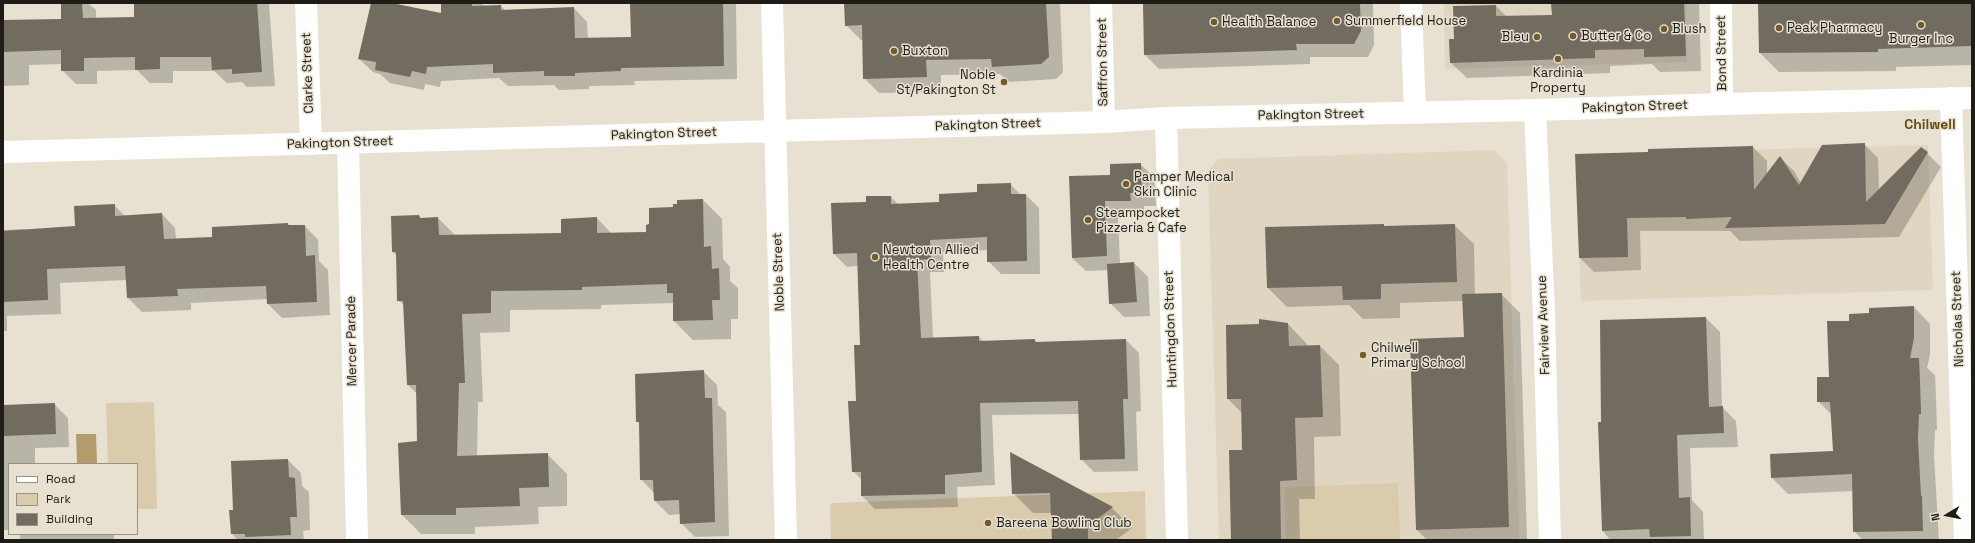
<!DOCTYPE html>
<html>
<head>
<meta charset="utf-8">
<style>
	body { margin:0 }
	#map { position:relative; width:1975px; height:543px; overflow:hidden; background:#e8e1d2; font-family:"Space Grotesk",sans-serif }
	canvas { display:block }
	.frame { position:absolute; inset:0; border:4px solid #1e1c17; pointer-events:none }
	.legend { position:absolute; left:8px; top:463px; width:130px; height:72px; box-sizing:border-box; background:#e8e1d2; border:1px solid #979287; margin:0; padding:5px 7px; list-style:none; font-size:12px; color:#1e1c17 }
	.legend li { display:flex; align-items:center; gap:8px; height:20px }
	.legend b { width:20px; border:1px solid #979287 }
	.north { position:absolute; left:1927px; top:495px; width:40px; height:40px; -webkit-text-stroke:3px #e8e1d2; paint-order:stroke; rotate:260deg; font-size:11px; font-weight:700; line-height:16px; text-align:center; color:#1e1c17 }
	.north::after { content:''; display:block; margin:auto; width:14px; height:18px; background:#1e1c17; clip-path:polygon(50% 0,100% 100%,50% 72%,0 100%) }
</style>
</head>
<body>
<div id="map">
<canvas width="1975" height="543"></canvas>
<div class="frame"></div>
<ul class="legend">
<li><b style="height:5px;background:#fff"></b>Road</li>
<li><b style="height:11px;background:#dbcbad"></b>Park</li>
<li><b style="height:11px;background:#726b5f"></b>Building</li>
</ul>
<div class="north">N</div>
</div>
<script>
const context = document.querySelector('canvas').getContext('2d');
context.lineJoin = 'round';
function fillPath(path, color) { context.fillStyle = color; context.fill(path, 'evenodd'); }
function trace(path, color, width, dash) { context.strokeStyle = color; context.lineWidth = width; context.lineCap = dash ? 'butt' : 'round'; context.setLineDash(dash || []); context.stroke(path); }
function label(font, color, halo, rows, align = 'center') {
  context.font = font + ' "Space Grotesk",sans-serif'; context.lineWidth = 3; context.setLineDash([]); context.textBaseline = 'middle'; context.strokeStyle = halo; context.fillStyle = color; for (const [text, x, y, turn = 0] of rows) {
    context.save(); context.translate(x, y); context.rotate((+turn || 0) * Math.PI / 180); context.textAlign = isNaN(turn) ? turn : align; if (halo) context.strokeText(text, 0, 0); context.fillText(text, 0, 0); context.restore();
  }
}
fillPath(new Path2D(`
	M1444 3H1686L1687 62 1445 69Z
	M1928 145 1933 290 1581 301 1576 154Z
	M1494 150 1507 163 1519 540H1219L1208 171 1219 159Z`), '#e0d5c0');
fillPath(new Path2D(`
	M154 402 157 509H137V464H108L106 403Z
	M1398 483 1400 540H1286L1284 487Z
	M1145 491 1146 540H831L830 505 833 503Z`), '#dbcbad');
fillPath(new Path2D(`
	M76 434H96L97 464H77Z`), '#b39b6c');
fillPath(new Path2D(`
	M62 3H88L96 10V18H135V3H269L275 86 247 87 242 82 227 83 214 71H173V83H150L137 70 97 71V84H76L62 70V64L29 65V85L3 86V21L62 20Z
	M372 3H387L442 15V3H481L485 6H501L505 10 574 8 587 22 588 39 632 38 631 3H736L737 79 634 81 635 85 589 86V89L559 90 554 85 508 86 499 78 441 81 440 87 425 84 424 90 390 83 380 74 373 72 359 59Z
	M845 3H1060L1063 72 1056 79 1008 82 1000 74 941 75V92L879 93 864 78 863 40H861L846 25Z
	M1144 3H1373L1374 45 1368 57H1310V64L1159 69 1145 55Z
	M1552 3H1699L1701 71 1660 72 1652 64 1610 66V73L1467 78 1451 63 1455 40 1496 6 1507 17 1553 16Z
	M1759 3H1972V65L1896 67V71L1779 72 1760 53Z
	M1864 144 1878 158 1879 190 1927 153 1941 167 1899 237 1740 241 1730 231H1640L1641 270 1594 272 1580 258 1649 153V150L1753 147 1767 161V175L1780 157 1794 171 1801 183Z
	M1140 164 1154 177 1156 206H1144V214L1118 215 1120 264 1134 263 1148 277 1150 316 1124 317 1110 303 1108 270 1086 271 1072 258 1111 176Z
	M1010 184 1021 195H1026L1039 208 1040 274H1001L988 261V250L943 252 944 272H930L933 338 979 337 984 342 1035 340 1038 343 1126 340 1139 353 1141 411 1136 412 1138 471 1094 472 1081 459 1080 414 992 415 995 485 957 487 958 507 875 509 862 496V480L853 471 861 346 858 266 847 267 834 254 867 203 891 197 899 205 940 203Z
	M703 200 722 219 723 259 730 267V281L738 288V319H731V339L693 340 674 321V303L601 305V309L510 310V332L480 333 483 402H478L477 457 547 454 567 474V506L538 507 539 524 475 527V534H421L402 515 418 442 417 394 408 385 405 306 398 300 397 256 393 252 419 216 422 219 438 218 456 236 562 234 597 218 612 234 647 233 674 208Z
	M114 205 125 216 162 214 175 228 176 239 213 238V228L288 224 291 226H305L318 240 319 261 328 270 330 315 282 318 268 304V299L191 303V310L142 312 128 298 127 280 60 283 61 314 7 316V331H3V230L23 229 25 230 76 227Z
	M1454 225 1474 244 1475 295 1501 294 1520 313 1527 540H1427L1417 530 1465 338 1464 301 1400 303V318L1363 319 1349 305 1287 307 1268 288Z
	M1914 307 1930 324V355L1927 368 1935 375 1936 398 1937 430H1935L1934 456 1939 540H1863L1854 531 1853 491 1788 494 1772 478 1834 452 1832 415 1818 401 1830 378 1850 322 1870 314V309Z
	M1706 318 1720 332 1722 407 1736 421 1738 447 1690 448 1692 500 1703 512 1704 540H1610L1603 531 1602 423Z
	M1288 324 1307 344V346H1320L1339 365 1341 436 1314 437 1315 499H1299L1300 540H1232L1243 451 1242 413 1228 399 1227 326Z
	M703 371 717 385 718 405 726 412 729 536 695 537 681 523V514L669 515 655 501 654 493 641 479 640 424 637 421Z
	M54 404 68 418 69 447 35 448V464H9V530H3V407Z
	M1012 454 1112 508 1132 528 1116 540H1053L1052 513H1033L1013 493Z
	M288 460 301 473 302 486 309 492 310 530 303 531 304 540H238L232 534 234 511Z
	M20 534H114V540H20Z`), '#0003');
fillPath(new Path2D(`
	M61 3H82L83 18 134 17V3H257L262 72 232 74V69L212 70 211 57H160V69L135 70V57L84 58V71H61V50L3 52V20L61 19Z
	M371 3H392L441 13V3H472V6L501 5V10L574 7 575 38 631 37 630 3H723L724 66 621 68V71L575 73V76H544V71L493 73V64L427 67 426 74 412 71 410 77 375 70 376 62 358 59Z
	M844 3H1046L1049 57 1041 64 992 67 991 59 926 60 927 77 863 79 862 25 845 26Z
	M1143 3H1360L1361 31 1354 44H1296L1297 50 1144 55Z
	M1551 3H1684L1686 56 1644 57V49L1595 50V58L1450 63 1449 39H1454L1453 6 1496 5V16L1552 15Z
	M1758 3H1972V46L1878 49V52L1759 53Z
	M1865 143 1866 202 1921 147 1928 152 1885 224 1725 228 1732 217 1686 219V217L1627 218 1628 257 1579 258 1575 154 1648 152V149L1753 146 1754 190 1780 156 1799 185 1822 145Z
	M1141 163 1142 193H1130L1131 201H1105L1107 256 1072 258 1069 176 1110 175V164Z
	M1011 183V194H1026L1027 261 987 262V237L930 240 931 259 917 260 921 338 979 336V341L1035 339V342L1126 339 1128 399H1123L1125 459 1080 460 1078 401 980 403 982 472 945 475V494L861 496V472H852L848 401H856L854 345H860L857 253 833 254 831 203 866 202V196H891V204L939 202V194L977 192V184Z
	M703 199 704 247 711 246 712 269 719 268 720 300H712L713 320 673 321V293H667V284L582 287V290L491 291V313L462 314 465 383H459L457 456 548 453 549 487 519 488 520 506 456 508V515H401L398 443 417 441 416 385H407L403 301H397L396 252H392L391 216 419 215 420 218 438 217 439 235 561 233V219L597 217V233L646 232V225L649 224V208L673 207V204H677V200Z
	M115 204V216L162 213 164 239 212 237V227L288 223V225H305L306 256 315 255 317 302 267 304 266 286 177 289 178 296 127 298 125 266 47 269 48 300 3 302V231L75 226 74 206Z
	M1384 224V226L1455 224 1457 282 1381 284V299L1343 300 1342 286 1267 288 1265 227Z
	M1134 262 1137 302 1109 304 1107 264Z
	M1502 293 1509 527 1416 530 1410 339 1464 337 1462 294Z
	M1914 306V338L1910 358H1919L1920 381 1921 414H1919L1918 439 1921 496H1922L1923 531 1853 532 1852 474 1771 478 1770 454 1833 451 1830 402H1817V377H1829L1827 321H1849V314L1869 313V308Z
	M1706 317 1709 407 1723 406 1724 433 1677 435 1679 498 1690 497 1691 536 1650 537 1649 529 1602 531 1598 422H1601L1600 320Z
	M1259 319 1288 323 1289 346 1320 345 1323 417 1295 418 1297 480 1280 481 1281 540H1231L1229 450H1242L1241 399H1227L1226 325 1259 324Z
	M704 370 705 398H712L715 522 680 524 679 500 654 501 653 480H640L639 422H636L635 374Z
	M55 403 56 434 3 436V405Z
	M1010 452 1113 507 1088 526V540H1052L1050 493 1012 494Z
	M288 459 289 477 295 478 297 517H290L291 535 245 537V534H231L229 510H233L231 461Z`), '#726b5f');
trace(new Path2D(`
	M306 3 311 144
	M1101 3 1104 122
	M1411 3 1415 113
	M1721 3 1722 104
	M1951 98 1965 540
	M1535 110 1544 314 1550 540
	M1166 118 1177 540
	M348 143 357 540`), '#fff', 22);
trace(new Path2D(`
	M772 3 786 540
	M3 152 1104 122 1166 118 1535 110 1722 104 1972 98`), '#fff', 22);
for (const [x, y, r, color] of [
	[1337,21,4,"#735b2c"],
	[1214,22,4,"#735b2c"],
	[1921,25,4,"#735b2c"],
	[1779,28,4,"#735b2c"],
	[1664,29,4,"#735b2c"],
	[1573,36,4,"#735b2c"],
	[1537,37,4,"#735b2c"],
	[894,51,4,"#735b2c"],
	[1558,59,4,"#735b2c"],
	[1004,82,4,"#735b2c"],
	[1126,184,4,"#735b2c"],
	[1088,220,4,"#735b2c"],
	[875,257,4,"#735b2c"],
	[1363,355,4,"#735b2c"],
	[988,523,4,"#735b2c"]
]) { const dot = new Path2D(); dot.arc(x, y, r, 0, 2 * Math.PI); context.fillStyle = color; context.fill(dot); trace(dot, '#e8e1d2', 1.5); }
label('13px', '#1e1c17', '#e8e1d2', [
	["Summerfield House",1345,21],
	["Health Balance",1222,22],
	["Peak Pharmacy",1787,28],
	["Blush",1672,29],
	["Butter & Co",1581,36],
	["Bleu",1529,37,"right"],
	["Burger Inc",1921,39,"center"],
	["Buxton",902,51],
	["Kardinia",1558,73,"center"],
	["Property",1558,88,"center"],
	["Noble",996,75,"right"],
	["St/Pakington St",996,90,"right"],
	["Pamper Medical",1134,177],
	["Skin Clinic",1134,192],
	["Steampocket",1096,213],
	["Pizzeria & Cafe",1096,228],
	["Newtown Allied",883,250],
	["Health Centre",883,265],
	["Chilwell",1371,348],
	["Primary School",1371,363],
	["Bareena Bowling Club",996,523]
], 'left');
label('13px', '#1e1c17', '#e8e1d2', [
	["Bond Street",1722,53,-91],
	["Saffron Street",1103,62,-91],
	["Clarke Street",308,73,-92],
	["Pakington Street",1635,107,-2],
	["Pakington Street",1311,115,-1],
	["Pakington Street",988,125,-2],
	["Pakington Street",664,134,-2],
	["Pakington Street",340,143,-2],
	["Noble Street",779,272,-92],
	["Nicholas Street",1958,319,-92],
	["Fairview Avenue",1544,325,-92],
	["Huntingdon Street",1171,329,-92],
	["Mercer Parade",352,341,-91]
]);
label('bold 14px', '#664d12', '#e8e1d2', [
	["Chilwell",1930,125]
]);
</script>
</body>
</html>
